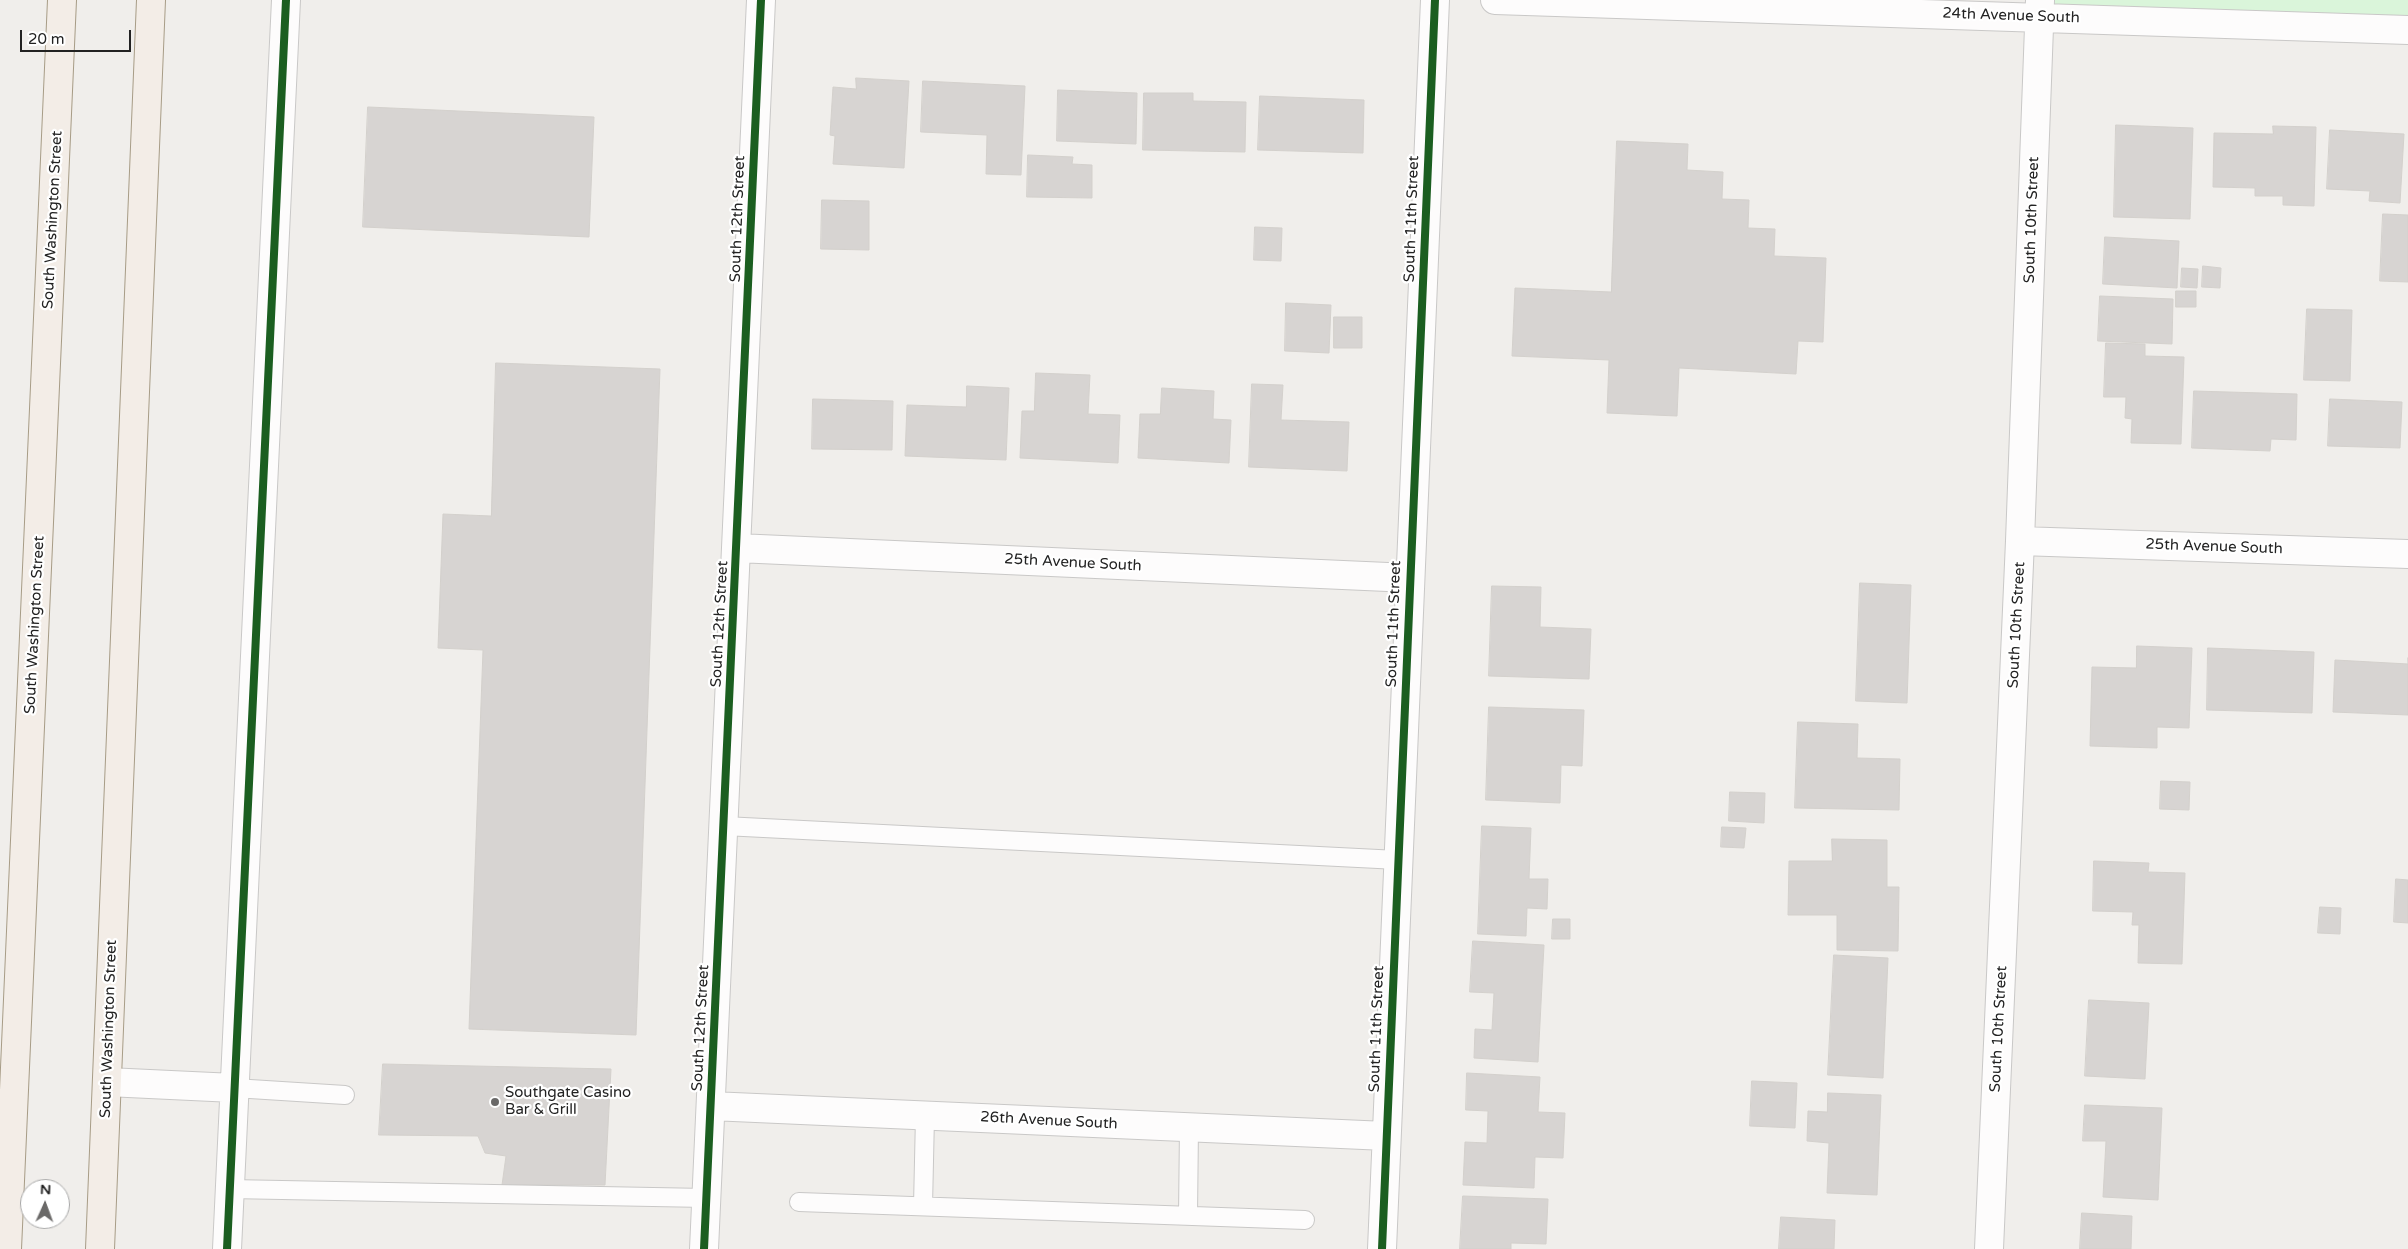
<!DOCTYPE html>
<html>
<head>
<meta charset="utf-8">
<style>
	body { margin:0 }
	#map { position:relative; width:2408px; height:1249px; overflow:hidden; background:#f0eeeb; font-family:"Varela Round",sans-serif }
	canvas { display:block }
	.north { position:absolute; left:20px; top:1179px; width:50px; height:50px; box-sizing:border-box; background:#fff; border:1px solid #a7a7a7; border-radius:50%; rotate:2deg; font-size:14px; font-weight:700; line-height:20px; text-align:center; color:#222 }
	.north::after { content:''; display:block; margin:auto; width:18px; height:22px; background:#6a6968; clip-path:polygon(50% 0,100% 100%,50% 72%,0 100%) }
	.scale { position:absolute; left:20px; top:30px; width:111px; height:22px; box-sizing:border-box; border:2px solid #222; border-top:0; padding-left:6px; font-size:15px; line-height:18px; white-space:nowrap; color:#222; -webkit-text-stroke:4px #fff; paint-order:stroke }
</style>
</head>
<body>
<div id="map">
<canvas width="2408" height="1249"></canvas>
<div class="north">N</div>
<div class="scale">20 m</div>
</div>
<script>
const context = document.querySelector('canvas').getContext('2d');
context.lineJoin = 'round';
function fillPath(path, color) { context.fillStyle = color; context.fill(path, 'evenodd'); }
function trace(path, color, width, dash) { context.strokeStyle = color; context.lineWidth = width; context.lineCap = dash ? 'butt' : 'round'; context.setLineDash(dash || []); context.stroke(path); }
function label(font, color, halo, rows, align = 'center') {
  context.font = font + ' "Varela Round",sans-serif'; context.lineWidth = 4.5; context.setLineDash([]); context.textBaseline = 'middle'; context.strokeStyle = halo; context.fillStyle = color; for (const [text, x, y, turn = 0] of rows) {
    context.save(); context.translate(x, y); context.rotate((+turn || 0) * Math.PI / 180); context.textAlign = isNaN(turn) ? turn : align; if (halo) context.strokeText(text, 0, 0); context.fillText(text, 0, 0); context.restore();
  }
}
fillPath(new Path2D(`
	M2040 0H2408V30L2039 16Z`), '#daf5da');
const building = new Path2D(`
	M856 78 909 81 904 168 833 164 835 136 830 135 833 87 856 89Z
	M923 81 1025 86 1021 175 986 174 987 135 921 132Z
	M1058 90 1137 93 1136 144 1057 141Z
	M1144 93H1193V101L1246 102 1245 152 1143 150Z
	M1260 96 1364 100 1363 153 1258 150Z
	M368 107 594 117 589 237 363 227Z
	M2116 125 2193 128 2190 219 2114 217Z
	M2273 126 2316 127 2314 206 2283 205V196H2255V188L2213 187 2214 133 2273 134Z
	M2330 130 2404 134 2400 203 2369 201 2370 191 2327 189Z
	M1617 141 1688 144 1687 170 1723 172 1722 199 1749 200 1748 228 1775 229 1774 256 1826 258 1823 342 1798 341 1796 374 1679 368 1677 416 1607 413 1609 360 1512 356 1515 288 1611 292Z
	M1028 155 1073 157 1072 164 1092 165V198L1027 197Z
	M822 200 869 201V250L821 249Z
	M2383 214 2408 215V282L2380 281Z
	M1255 227 1282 228 1281 261 1254 260Z
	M2105 237 2179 241 2177 288 2103 284Z
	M2203 266 2221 268 2220 288 2202 287Z
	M2182 268 2198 269 2197 288 2181 287Z
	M2176 291H2196V307H2176Z
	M2100 296 2173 299 2172 344 2098 341Z
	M1286 303 1331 305 1329 353 1285 351Z
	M2307 309 2352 310 2350 381 2304 380Z
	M1334 317H1362V348H1334Z
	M2106 343 2145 344V356L2184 357 2181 444 2131 443 2132 419 2125 418 2126 397H2104Z
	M496 363 660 369 636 1035 469 1029 483 650 438 648 443 514 491 516Z
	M1036 373 1090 375 1088 414 1120 415 1118 463 1020 458 1022 411H1034Z
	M1252 384 1283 385 1281 420 1349 422 1347 471 1249 467Z
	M967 386 1009 388 1006 460 905 456 907 405 966 407Z
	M1162 388 1214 391 1213 419 1231 420 1229 463 1138 458 1140 414H1160Z
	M2194 391 2297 394 2296 440 2271 439 2270 451 2192 448Z
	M813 399 893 401 892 450 812 449Z
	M2330 399 2402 402 2400 448 2328 446Z
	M1860 583 1911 585 1907 703 1856 701Z
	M1492 586 1541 587 1540 627 1591 629 1589 679 1489 676Z
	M2137 646 2192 648 2189 728 2157 727V748L2090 746 2092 667 2136 668Z
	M2208 648 2314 652 2312 713 2207 710Z
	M2408 658V715L2333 712 2335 660 2408 664Z
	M1489 707 1584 710 1582 766 1561 765 1560 803 1486 800Z
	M1798 722 1858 724 1857 758 1900 759 1899 810 1795 808Z
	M2161 781 2190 782 2189 810 2160 809Z
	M1730 792 1765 793 1764 823 1729 821Z
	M1482 826 1531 828 1529 879H1548L1547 909 1527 908 1526 936 1478 934Z
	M1722 827 1746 828 1744 848 1721 847Z
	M1832 839 1887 840V887H1899L1898 951 1837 950V915H1788L1789 861H1832Z
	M2094 861 2149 863 2148 872 2185 873 2182 964 2138 963 2139 925H2132L2133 912 2093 911Z
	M2396 879 2408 880V923L2394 922Z
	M2320 907 2341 908 2340 934 2318 933Z
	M1553 919H1570V939H1552Z
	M1473 941 1544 945 1538 1062 1474 1058 1475 1029 1492 1030 1494 993 1470 992Z
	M1834 955 1888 958 1883 1078 1828 1075Z
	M2089 1000 2149 1003 2145 1079 2085 1076Z
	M383 1064 611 1069 605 1185H502L506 1156 485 1153 478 1136 379 1135Z
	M1467 1073 1540 1077 1538 1112 1565 1113 1563 1158 1535 1157 1534 1188 1463 1185 1465 1142 1487 1143 1488 1111 1466 1110Z
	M1752 1081 1797 1083 1795 1128 1750 1126Z
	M1828 1093 1881 1095 1877 1195 1827 1193 1829 1143 1807 1141 1808 1111 1827 1112Z
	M2085 1105 2162 1108 2158 1200 2103 1197 2106 1141H2083Z
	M1463 1196 1548 1199 1546 1244 1511 1243V1249H1460Z
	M2082 1213 2132 1216 2131 1249H2080Z
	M1781 1217 1835 1220 1834 1249H1779Z`);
fillPath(building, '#d7d4d2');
trace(building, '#d3d0cc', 1);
const lane = new Path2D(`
	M724 826 1398 860
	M234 1088 345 1095
	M229 1189 706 1198
	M799 1202 1305 1220
	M923 1206 925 1116
	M1188 1216 1189 1127`);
const street = new Path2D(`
	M1495 0 2408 30
	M2020 541 2408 554
	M737 548 1410 578
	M107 1082 234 1088
	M711 1106 1386 1136
	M227 1249 286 0
	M704 1249 761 0
	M1382 1249 1435 0
	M1989 1249 2020 541 2040 0`);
const primary = new Path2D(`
	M7 1249 62 0
	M100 1249 151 0`);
trace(lane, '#c9c8c7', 20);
trace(street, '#c9c8c7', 30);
trace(primary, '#a79c86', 30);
trace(lane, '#fdfcfc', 18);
trace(street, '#fdfcfc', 28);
trace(primary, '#f3ede7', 28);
trace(new Path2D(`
	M227 1249 286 0
	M704 1249 761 0
	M1382 1249 1435 0`), '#1b5e20', 8);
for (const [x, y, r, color] of [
	[495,1102,5,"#6a6968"]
]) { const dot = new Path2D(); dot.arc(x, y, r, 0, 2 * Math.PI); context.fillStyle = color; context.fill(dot); trace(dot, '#fff', 2); }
label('15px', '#222', '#fff', [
	["24th Avenue South",2011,16,2],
	["South 12th Street",738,219,-88],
	["South 11th Street",1412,219,-88],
	["South Washington Street",53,220,-87],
	["South 10th Street",2032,220,-88],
	["25th Avenue South",2214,547,2],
	["25th Avenue South",1073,563,3],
	["South 12th Street",720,624,-87],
	["South 11th Street",1394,624,-88],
	["South Washington Street",35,625,-87],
	["South 10th Street",2017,625,-87],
	["South 12th Street",701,1028,-87],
	["South Washington Street",109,1029,-88],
	["South 11th Street",1377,1029,-88],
	["South 10th Street",1999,1029,-87],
	["26th Avenue South",1049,1121,3]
]);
label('15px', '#222', '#fff', [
	["Southgate Casino",505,1093],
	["Bar & Grill",505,1110]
], 'left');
</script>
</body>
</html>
